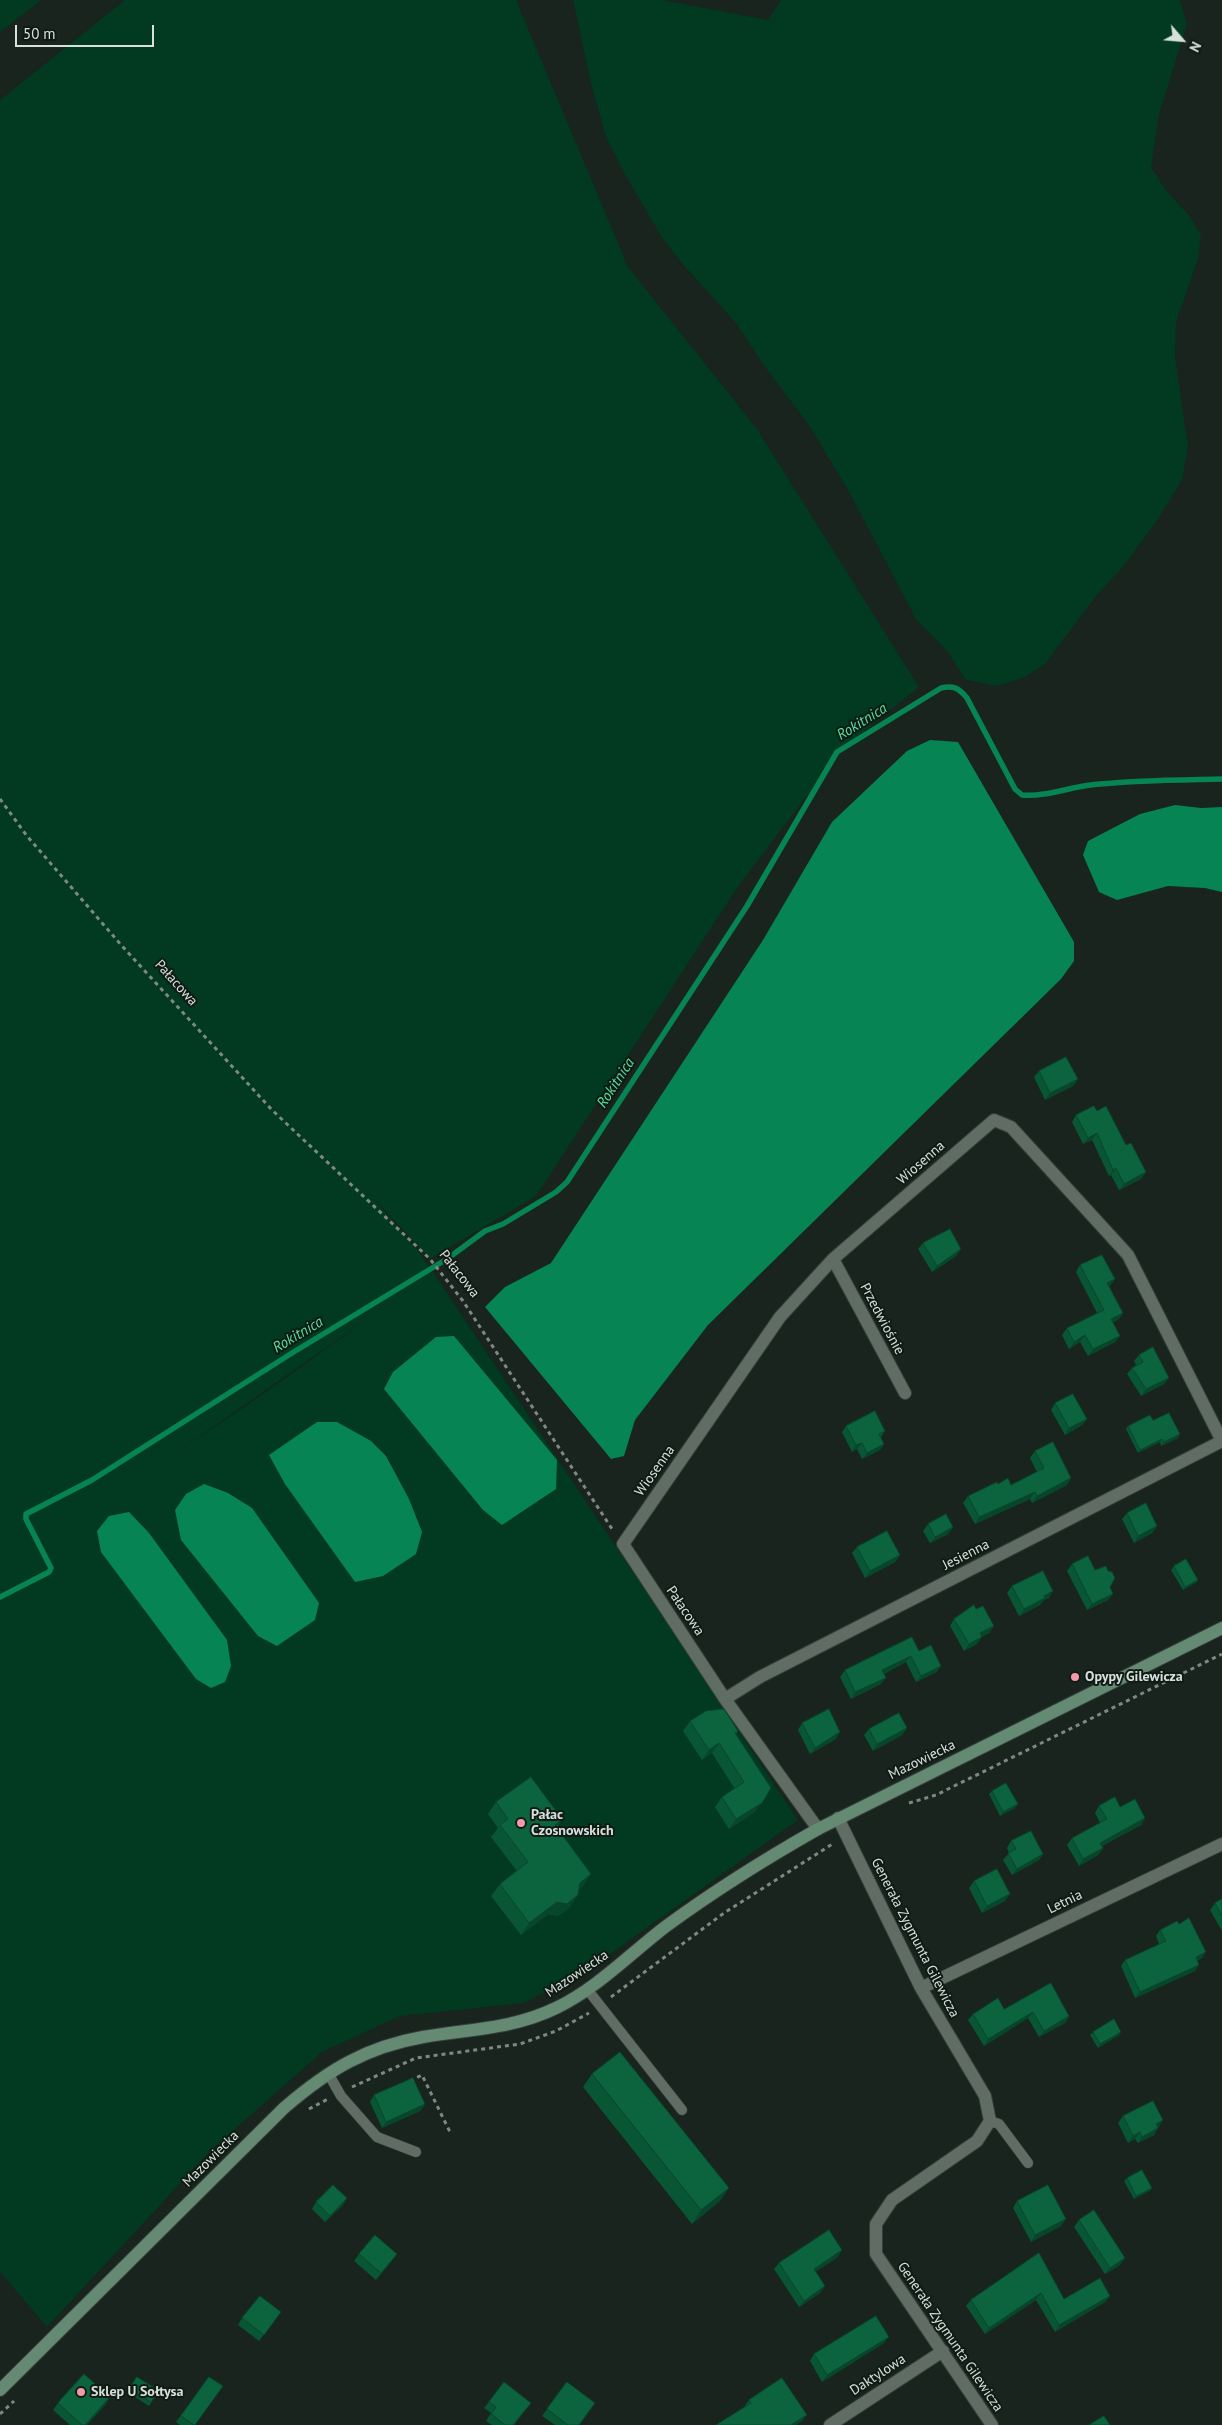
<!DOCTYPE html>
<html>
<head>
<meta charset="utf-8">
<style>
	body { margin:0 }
	#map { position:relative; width:1222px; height:2425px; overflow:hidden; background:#18241d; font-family:"PT Sans",sans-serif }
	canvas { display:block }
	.north { position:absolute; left:1157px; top:15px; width:50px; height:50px; -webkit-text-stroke:4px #0f1b14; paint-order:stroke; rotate:117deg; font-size:14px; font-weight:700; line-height:20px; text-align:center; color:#d8e0db }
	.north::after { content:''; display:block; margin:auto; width:18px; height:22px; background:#d8e0db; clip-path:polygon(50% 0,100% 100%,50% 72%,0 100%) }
	.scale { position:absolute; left:15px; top:25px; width:139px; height:22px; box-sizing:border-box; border:2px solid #d8e0db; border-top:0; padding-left:6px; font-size:15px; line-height:18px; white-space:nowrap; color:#d8e0db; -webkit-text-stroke:4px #0f1b14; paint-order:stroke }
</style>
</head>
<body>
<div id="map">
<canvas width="1222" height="2425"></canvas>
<div class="north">N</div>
<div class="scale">50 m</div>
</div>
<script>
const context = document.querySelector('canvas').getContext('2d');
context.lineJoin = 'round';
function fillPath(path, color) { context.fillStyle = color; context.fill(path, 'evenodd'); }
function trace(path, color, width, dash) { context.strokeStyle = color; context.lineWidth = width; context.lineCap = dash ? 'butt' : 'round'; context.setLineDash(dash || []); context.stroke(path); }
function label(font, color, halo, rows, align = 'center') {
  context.font = font + ' "PT Sans",sans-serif'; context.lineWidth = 4; context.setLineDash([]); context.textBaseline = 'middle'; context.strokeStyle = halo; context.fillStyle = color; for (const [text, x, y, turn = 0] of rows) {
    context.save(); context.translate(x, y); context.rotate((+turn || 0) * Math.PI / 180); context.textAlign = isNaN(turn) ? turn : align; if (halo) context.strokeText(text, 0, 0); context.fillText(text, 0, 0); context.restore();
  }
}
fillPath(new Path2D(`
	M0 0H41L0 32Z
	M125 0H516L628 267 757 429 919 687 842 749 737 888 536 1196 430 1259 370 1194 419 1252 433 1272 798 1820 582 1974 523 2003 400 2016 322 2052 210 2151 47 2327 0 2272V100ZM380 1310 263 1394 176 1453Z
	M573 0H662L768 20 781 0H1180L1187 24 1158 118 1151 168 1168 193 1188 214 1201 235 1198 259 1176 322 1175 357 1188 447 1182 480 1156 522 1122 568 1096 596 1045 664 1025 677 997 686 966 680 947 651 916 619 848 490 809 425 765 367 736 323 680 261 661 236 626 176 606 137 591 83Z`), '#013921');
fillPath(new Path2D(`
	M930 740 958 742 1074 942V961L1061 979 708 1325 635 1420 624 1456 611 1459 485 1307 505 1287 551 1263 763 940 832 822 907 751Z
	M1175 805 1201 808 1222 807V892L1205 888 1168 886 1117 900 1099 892 1083 855 1088 841 1140 814Z
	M454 1336 557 1460 556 1489 502 1525 483 1510 384 1389 393 1372 436 1337Z
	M317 1422H337L371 1441 386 1456 409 1499 422 1532 416 1554 383 1576 355 1582 285 1484 269 1455Z
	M204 1484 228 1493 252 1508 319 1603 315 1620 277 1646 258 1636 181 1540 175 1510 186 1494Z
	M129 1512 149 1533 227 1640 231 1666 225 1682 211 1688 196 1679 101 1552 97 1531 109 1516Z`), '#068453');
trace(new Path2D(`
	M0 1597 49 1572 51 1568 26 1519V1514L92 1480 292 1353 447 1259 485 1231 503 1224 556 1192 567 1182 747 906 837 752 941 688C953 685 959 688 967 698L1015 789 1022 795C1045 797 1067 788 1090 785 1134 780 1178 780 1222 779`), '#068453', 5.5);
const lane = new Path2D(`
	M587 1989 682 2110
	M328 2073 341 2096 377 2137 416 2152
	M990 2121 999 2124 1028 2163`);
const street = new Path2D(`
	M833 1259 905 1393
	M725 1699 760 1677 1222 1441
	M838 1818 921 1988 985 2096 990 2121 977 2141 892 2200 876 2224V2254L992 2425
	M818 1829 725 1699 623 1544 780 1317 833 1259 994 1120 1011 1127 1128 1255 1222 1441
	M921 1988 1222 1844
	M830 2425 943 2351`);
const secondary = new Path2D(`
	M0 2390 284 2108C328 2070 366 2047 423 2037 469 2029 513 2029 556 2008 596 1989 630 1954 665 1927 714 1891 765 1859 818 1829L1222 1628`);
trace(lane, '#36403a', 11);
trace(street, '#36403a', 14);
trace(secondary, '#36403a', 14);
trace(new Path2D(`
	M0 799 27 836 122 946 272 1110 430 1259 463 1301 614 1532
	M909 1803 936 1795 1222 1654
	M611 1997 724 1913 834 1843
	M410 2081 422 2075 449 2130 446 2131
	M352 2087 416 2058 520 2044 556 2031 589 2013
	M309 2109 328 2099
	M0 2414 14 2401`), '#7f8983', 3, [4, 4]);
trace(lane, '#5f6d64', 10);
trace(street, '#5f6d64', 12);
trace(secondary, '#648a74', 12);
fillPath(new Path2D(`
	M1039 1071 1078 1079 1073 1086 1045 1100 1034 1077Z
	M1097 1111 1126 1145 1146 1172 1141 1179 1119 1190 1111 1175 1109 1176 1092 1140 1083 1144 1072 1122 1076 1115Z
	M923 1243 961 1249 956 1256 932 1272 918 1249Z
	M1080 1265 1115 1279 1109 1286 1123 1313 1118 1320 1113 1322 1120 1336 1115 1342 1088 1356 1080 1342 1069 1349 1062 1335 1067 1328 1097 1313 1076 1272Z
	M1139 1355 1164 1384 1141 1396 1127 1374 1132 1368 1136 1365 1134 1361Z
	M1055 1403 1087 1419 1082 1425 1065 1435 1051 1410Z
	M1153 1420 1178 1438 1161 1446 1160 1442 1138 1453 1126 1429 1128 1426Z
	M846 1426 885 1431 881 1437 884 1444 880 1450 862 1459 857 1449 852 1452 842 1432Z
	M1035 1451 1067 1485 1032 1503 1030 1499 975 1524 963 1503 968 1496 998 1484 1011 1485 1037 1472 1030 1458Z
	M1127 1513 1157 1526 1152 1533 1134 1543 1122 1519Z
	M928 1524 953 1527 948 1534 930 1543 923 1531Z
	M857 1547 900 1555 895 1562 865 1578 852 1553Z
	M1072 1564 1095 1570 1110 1587 1108 1600 1087 1610 1067 1571Z
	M1174 1566 1198 1580 1195 1583 1183 1590 1171 1570Z
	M1012 1586 1049 1598 1044 1600 1040 1605 1019 1616 1007 1593Z
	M976 1609 994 1626 989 1633 981 1637 977 1644 964 1651 950 1626 954 1619Z
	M919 1651 937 1672 916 1682 906 1662 884 1674 881 1684 851 1699 840 1677 845 1670Z
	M690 1721 738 1731 736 1734 755 1812 729 1829 715 1807 722 1797 735 1789 712 1753 702 1760 683 1731Z
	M802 1723 836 1739 810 1754 798 1730Z
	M907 1728 902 1735 873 1751 864 1735 869 1729Z
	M992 1791 1015 1808 1000 1816 989 1794Z
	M496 1802 562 1819 557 1828 583 1886 579 1889 570 1907 558 1916 548 1914 521 1935 491 1896 500 1884 517 1871 491 1837 498 1828 488 1814Z
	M1099 1806 1120 1807 1145 1818 1141 1825 1102 1846 1103 1848 1098 1855 1079 1866 1067 1845 1072 1838 1100 1823 1095 1813Z
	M1011 1841 1043 1854 1039 1860 1012 1875 1003 1860 1009 1853 1007 1848Z
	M974 1881 1005 1901 982 1913 969 1888Z
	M1222 1899V1931L1210 1910 1215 1903Z
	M1160 1930 1202 1958 1197 1961 1195 1971 1135 1998 1121 1966 1125 1960 1159 1944 1156 1936Z
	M1004 2009 1069 2016 1065 2023 1039 2037 1028 2018 984 2046 968 2020 973 2014Z
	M1093 2032 1119 2035 1098 2048 1090 2035Z
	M592 2074 720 2201 692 2224 583 2087Z
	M374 2095 425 2104 420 2111 382 2128 370 2102Z
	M1123 2116 1163 2120 1158 2127 1154 2135 1138 2143 1135 2139 1128 2143 1118 2123Z
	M1127 2178 1152 2188 1149 2191 1134 2199 1124 2181Z
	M347 2198 343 2205 325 2222 312 2209 316 2202Z
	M1017 2201 1061 2226 1031 2242 1013 2208Z
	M1079 2220 1120 2265 1105 2274 1074 2227Z
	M1039 2253 1064 2299 1110 2296 1105 2302 1055 2332 1036 2300 985 2334 966 2306 971 2300Z
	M359 2254 392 2261 376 2280 354 2261Z
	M838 2257 815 2272 820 2293 799 2307 774 2269 779 2263Z
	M281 2312 259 2341 238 2325 242 2318Z
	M884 2343 822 2382 810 2361 814 2354Z
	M137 2377 159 2391 149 2406 127 2392Z
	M209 2377 195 2425H180L176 2422Z
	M567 2382 580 2425H555L542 2416Z
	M749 2400 802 2421 744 2407Z
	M489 2402 531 2403 514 2425H492L486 2421 491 2413 484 2408Z
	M58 2403 106 2404 87 2425H70L53 2410Z`), '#095635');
fillPath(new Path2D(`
	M1078 1079 1073 1086 1045 1100 1050 1093Z
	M1097 1133 1092 1140 1083 1144 1088 1138Z
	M1116 1168 1111 1175 1109 1176 1113 1170Z
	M1146 1172 1141 1179 1119 1190 1124 1184Z
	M961 1249 956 1256 932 1272 937 1266Z
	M1115 1279 1110 1286 1103 1289 1107 1283Z
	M1123 1313 1118 1320 1107 1325 1111 1319Z
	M1085 1335 1080 1342 1069 1349 1074 1342Z
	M1120 1336 1115 1342 1088 1356 1093 1349Z
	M1169 1378 1164 1384 1141 1396 1146 1389Z
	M1087 1419 1082 1425 1065 1435 1069 1428Z
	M1180 1434 1178 1438 1161 1446 1164 1442Z
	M1162 1439 1160 1442 1138 1453 1140 1450Z
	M862 1443 857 1449 852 1452 856 1445Z
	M884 1444 880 1450 862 1459 867 1453Z
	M1071 1478 1067 1485 1032 1503 1037 1496Z
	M1035 1492 1030 1499 975 1524 979 1517Z
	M1157 1526 1152 1533 1134 1543 1138 1536Z
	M953 1527 948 1534 930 1543 935 1537Z
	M900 1555 895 1562 865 1578 870 1571Z
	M1198 1580 1195 1583 1183 1590 1185 1587Z
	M1053 1591 1049 1598 1044 1600 1040 1605 1019 1616 1024 1609 1044 1596Z
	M1113 1594 1108 1600 1087 1610 1092 1604Z
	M994 1626 989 1633 975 1640 980 1633Z
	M982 1637 977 1644 964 1651 969 1644Z
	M911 1656 906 1662 877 1677 882 1670Z
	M941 1666 937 1672 916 1682 921 1676Z
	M886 1678 881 1684 851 1699 855 1692Z
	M907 1728 902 1735 873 1751 877 1744Z
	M840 1732 836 1739 810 1754 815 1748Z
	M719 1743 712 1753 702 1760 709 1750Z
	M762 1803 755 1812 729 1829 736 1819Z
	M1018 1804 1015 1808 1000 1816 1003 1812Z
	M1145 1818 1141 1825 1095 1849 1100 1843Z
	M562 1819 554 1831 555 1825Z
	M1103 1848 1098 1855 1079 1866 1083 1859Z
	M1043 1854 1039 1860 1012 1875 1017 1869Z
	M591 1874 583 1886 571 1895 580 1883Z
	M1010 1894 1005 1901 982 1913 987 1906Z
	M578 1895 570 1907 558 1916 548 1914 521 1935 529 1923 557 1902Z
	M1206 1952 1202 1958 1191 1964 1196 1957Z
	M1199 1965 1195 1971 1135 1998 1140 1992Z
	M1033 2012 1028 2018 984 2046 988 2039Z
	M1069 2016 1065 2023 1039 2037 1044 2031Z
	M1121 2032 1119 2035 1098 2048 1100 2044Z
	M425 2104 420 2111 382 2128 386 2122Z
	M1163 2120 1159 2127 1151 2131 1156 2124Z
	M1158 2128 1154 2135 1138 2143 1142 2137Z
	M1140 2132 1135 2139 1128 2143 1133 2136Z
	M729 2188 720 2201 692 2224 701 2210Z
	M1152 2188 1149 2191 1134 2199 1136 2196Z
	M347 2198 343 2205 325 2222 330 2216Z
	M1066 2219 1061 2226 1031 2242 1035 2235Z
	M842 2250 838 2257 809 2276 814 2269Z
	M397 2254 392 2261 376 2280 381 2273Z
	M1125 2258 1120 2265 1105 2274 1110 2268Z
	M825 2286 820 2293 799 2307 804 2301Z
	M1041 2293 1036 2300 985 2334 989 2328Z
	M1110 2296 1105 2302 1055 2332 1059 2325Z
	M889 2337 884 2343 822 2382 827 2375Z
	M110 2397 106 2404 87 2425H85Z
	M807 2415 802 2421 796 2425H791Z`), '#08462b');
const building = new Path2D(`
	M1066 1057 1078 1079 1050 1093 1039 1071Z
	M1094 1106 1097 1111 1106 1106 1126 1145 1131 1143 1146 1172 1124 1184 1116 1168 1113 1170 1097 1133 1088 1138 1076 1115Z
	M950 1229 961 1249 937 1266 923 1243Z
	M1102 1255 1115 1279 1107 1283 1123 1313 1111 1319 1120 1336 1093 1349 1085 1335 1074 1342 1067 1328 1104 1310 1080 1265Z
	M1153 1347 1169 1378 1146 1389 1132 1368 1143 1362 1139 1355Z
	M1073 1394 1087 1419 1069 1428 1055 1403Z
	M875 1411 885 1431 879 1434 884 1444 867 1453 862 1443 856 1445 846 1426Z
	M1169 1413 1180 1434 1164 1442 1162 1439 1140 1450 1128 1426 1150 1415 1153 1420Z
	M1053 1442 1071 1478 1037 1496 1035 1492 979 1517 968 1496 997 1482 998 1484 1008 1478 1011 1485 1044 1468 1035 1451Z
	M1146 1503 1157 1526 1138 1536 1127 1513Z
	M946 1514 953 1527 935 1537 928 1524Z
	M887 1531 900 1555 870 1571 857 1547Z
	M1088 1556 1095 1570 1106 1566 1108 1571 1112 1572 1115 1578 1110 1587 1113 1594 1092 1604 1072 1564Z
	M1186 1559 1198 1580 1185 1587 1174 1566Z
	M1043 1571 1053 1591 1044 1596 1045 1598 1024 1609 1012 1586Z
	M974 1605 976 1609 983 1606 994 1626 980 1633 982 1637 969 1644 954 1619Z
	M912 1637 919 1651 931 1645 941 1666 921 1676 911 1656 882 1670 886 1678 855 1692 845 1670Z
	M724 1709 738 1731 735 1733 771 1788 762 1803 736 1819 722 1797 744 1782 719 1743 709 1750 690 1721 706 1711Z
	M829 1709 840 1732 815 1748 802 1723Z
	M899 1713 907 1728 877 1744 869 1729Z
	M531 1777 562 1819 555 1825 591 1874 580 1883 578 1895 567 1904 557 1902 529 1923 500 1884 528 1862 500 1825 508 1819 496 1802Z
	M1006 1783 1018 1804 1003 1812 992 1791Z
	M1115 1797 1120 1807 1135 1799 1145 1818 1100 1843 1103 1848 1083 1859 1072 1838 1107 1819 1099 1806Z
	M1031 1831 1043 1854 1017 1869 1008 1853 1016 1849 1011 1841Z
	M997 1869 1010 1894 987 1906 974 1881Z
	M1222 1899V1916L1215 1903Z
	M1189 1918 1206 1952 1196 1957 1199 1965 1140 1992 1125 1960 1166 1941 1160 1930 1177 1921 1179 1924Z
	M1051 1983 1069 2016 1044 2031 1033 2012 988 2039 973 2014 998 1998 1004 2009Z
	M1114 2019 1121 2032 1100 2044 1093 2032Z
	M620 2052 729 2188 701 2210 592 2074Z
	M413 2078 425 2104 386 2122 374 2095Z
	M1153 2101 1163 2120 1156 2124 1158 2128 1142 2137 1140 2132 1133 2136 1123 2116Z
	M1142 2170 1152 2188 1136 2196 1127 2178Z
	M333 2185 347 2198 330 2216 316 2202Z
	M1048 2185 1066 2219 1035 2235 1017 2201Z
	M1094 2210 1125 2258 1110 2268 1079 2220Z
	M829 2230 842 2250 814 2269 825 2286 804 2301 779 2263Z
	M375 2235 397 2254 381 2273 359 2254Z
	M1039 2253 1064 2299 1100 2278 1110 2296 1059 2325 1041 2293 989 2328 971 2300Z
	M260 2296 281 2312 264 2335 242 2318Z
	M876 2316 889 2337 827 2375 814 2354Z
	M84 2374 110 2397 85 2425H82L58 2403Z
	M137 2377 159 2391 151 2402 129 2389Z
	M209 2377 223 2386 195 2425H194L181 2416Z
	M782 2378 807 2415 791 2425H716L751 2403 749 2400Z
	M504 2382 531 2403 513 2425H505L491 2414 496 2407 489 2402Z
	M567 2382 595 2403 579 2425H568L547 2409Z
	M1104 2416 1110 2425H1089Z`);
fillPath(building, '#0b643e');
trace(building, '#08462b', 1);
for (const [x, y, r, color] of [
	[1075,1677,5,"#f39aaa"],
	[521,1823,5,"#f39aaa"],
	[81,2392,5,"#f39aaa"]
]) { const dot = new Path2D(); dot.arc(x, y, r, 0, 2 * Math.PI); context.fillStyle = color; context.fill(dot); trace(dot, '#0f1b14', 2); }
label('14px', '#d8e0db', '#0f1b14', [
	["Pałacowa",176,983,48],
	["Wiosenna",921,1163,-41],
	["Pałacowa",459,1274,52],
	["Przedwiośnie",882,1319,62],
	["Wiosenna",655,1471,-55],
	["Jesienna",966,1555,-27],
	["Pałacowa",685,1611,56],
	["Mazowiecka",922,1760,-26],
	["Letnia",1065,1902,-26],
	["Generała Zygmunta Gilewicza",915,1938,63],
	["Mazowiecka",577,1974,-34],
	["Mazowiecka",211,2159,-45],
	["Generała Zygmunta Gilewicza",950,2337,56],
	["Daktylowa",878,2375,-33]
]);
label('bold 14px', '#d8e0db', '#0f1b14', [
	["Opypy Gilewicza",1085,1677],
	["Pałac",531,1815],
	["Czosnowskich",531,1831],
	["Sklep U Sołtysa",91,2392]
], 'left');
label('italic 15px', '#57e09c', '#0f1b14', [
	["Rokitnica",862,722,-32],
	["Rokitnica",616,1083,-57],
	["Rokitnica",298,1335,-31]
]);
</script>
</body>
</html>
